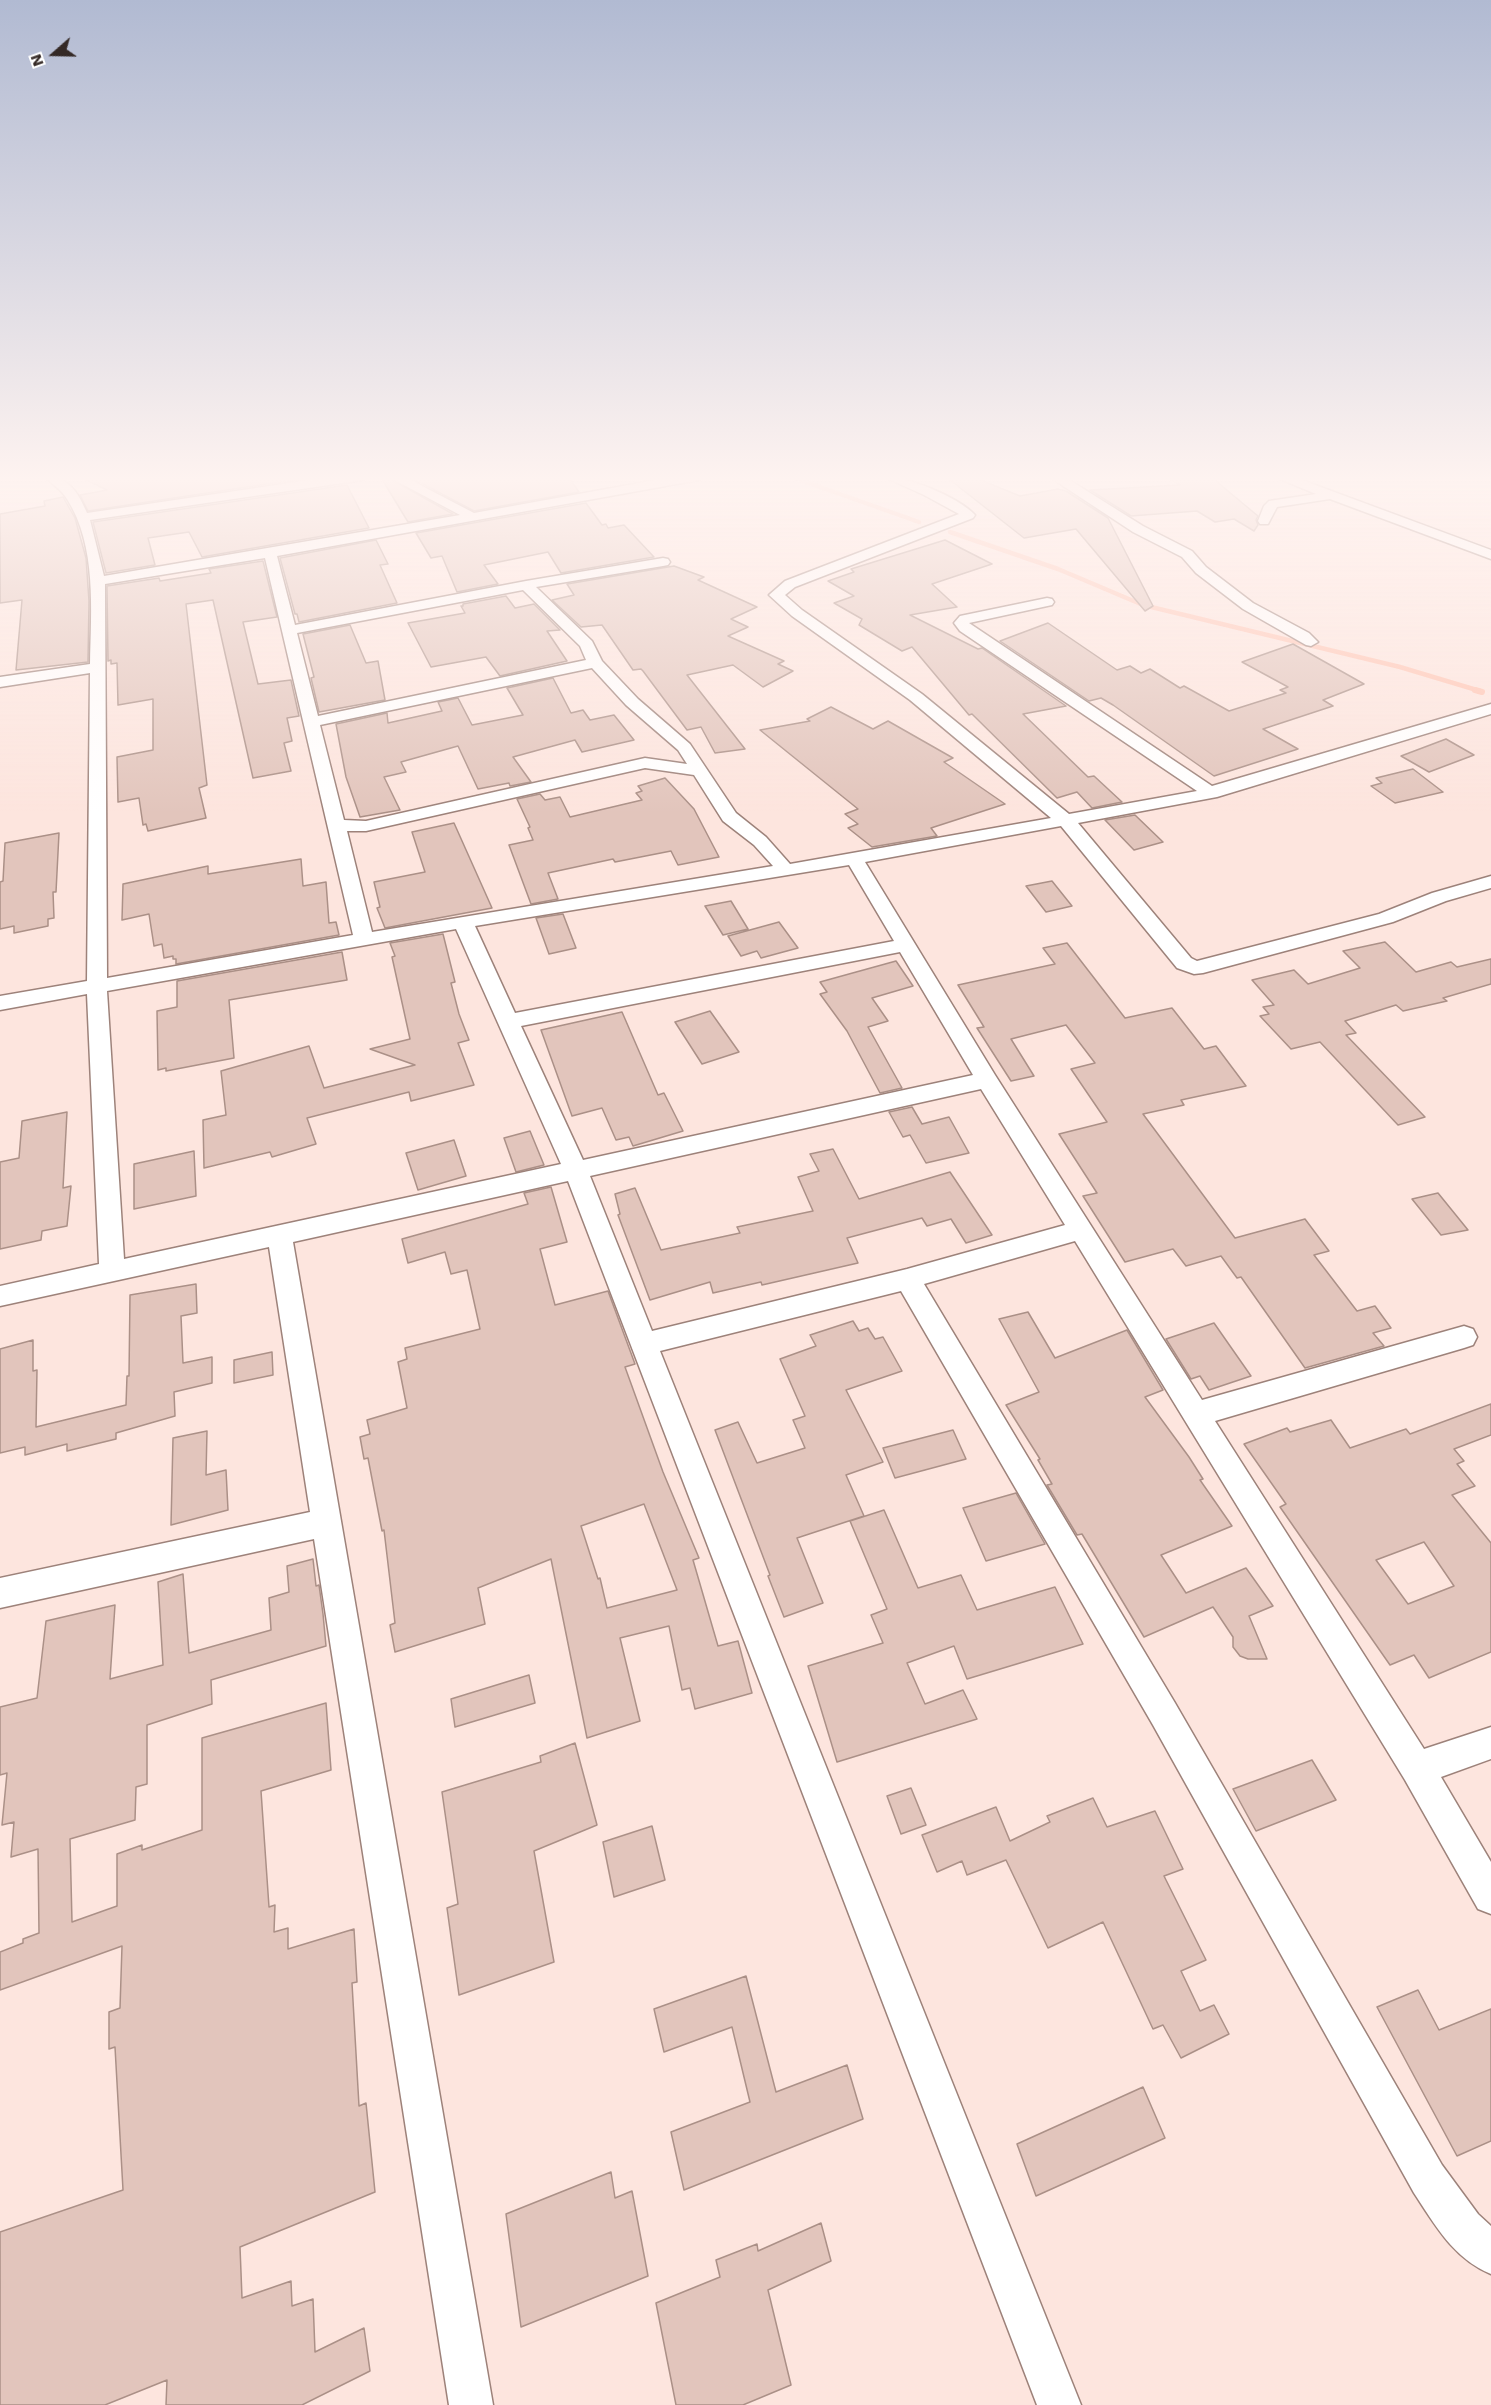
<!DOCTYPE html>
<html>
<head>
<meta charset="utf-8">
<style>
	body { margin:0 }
	#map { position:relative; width:1491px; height:2405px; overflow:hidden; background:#fde5de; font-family:"Work Sans",sans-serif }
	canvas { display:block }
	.north { position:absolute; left:24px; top:24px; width:60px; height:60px; -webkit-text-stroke:4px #fff; paint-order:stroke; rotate:250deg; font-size:16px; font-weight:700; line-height:24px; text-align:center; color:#342926 }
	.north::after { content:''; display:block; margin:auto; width:21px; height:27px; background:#342926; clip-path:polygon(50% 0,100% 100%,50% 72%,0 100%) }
</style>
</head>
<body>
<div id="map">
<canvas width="1491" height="2405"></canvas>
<div class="north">N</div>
</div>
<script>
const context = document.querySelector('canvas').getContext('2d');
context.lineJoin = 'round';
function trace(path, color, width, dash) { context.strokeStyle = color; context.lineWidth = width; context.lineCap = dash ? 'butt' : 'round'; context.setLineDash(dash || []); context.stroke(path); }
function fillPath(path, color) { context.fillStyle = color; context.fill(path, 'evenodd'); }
trace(new Path2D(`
	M789 476 919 522
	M950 532 1058 569 1143 605 1400 667 1480 691`), '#ffc4b2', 4.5);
trace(new Path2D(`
	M1475 690 1482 692`), '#ffc4b2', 6);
const building = new Path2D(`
	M78 476H320L88 511 80 495 107 490Z
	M380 476H385L453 514 408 522Z
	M408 476H568L579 492 474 511Z
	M945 476H971L1020 496 1058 489 1066 491 1108 518 1153 606 1145 611 1076 529 1024 538Z
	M1165 476H1210L1258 516 1256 520 1258 525 1254 531 1234 519 1215 522 1197 511 1131 516 1090 490 1180 485Z
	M347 485 369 528 202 557 189 532 148 538 155 565 106 573 93 522Z
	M63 497 75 518 86 558 89 601 88 662 16 670 22 600 0 603V514L45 506 44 501Z
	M586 503 602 525 606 524 608 528 624 525 654 557 561 573 548 552 484 565 498 584 457 592 442 556 431 558 416 533Z
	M376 540 388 564 380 565 397 603 299 622 297 614H295L280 558Z
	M945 540 992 564 932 584 957 607 910 615 978 649 982 648 1066 706 1023 714 1088 777 1094 776 1122 802 1092 808 1077 792 1057 798 972 714 969 715 912 647 902 651 859 625 862 619 834 603 854 596 828 581 854 572 851 569Z
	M263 561 277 617 243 622 258 684 291 680 299 716 287 718 292 741 284 743 291 771 253 778 213 600 186 604 207 785 199 788 206 818 148 831 146 824 143 825 139 798 118 802 117 757 153 750V699L118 705 117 663 111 664V660L108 661 107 586 159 578 160 581 211 573 209 569Z
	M674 566 704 577 698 580 757 607 731 619 748 627 728 636 784 661 778 664 793 671 763 687 733 665 687 675 745 749 715 753 701 727 687 730 643 671 641 669 633 670 602 625 581 627 552 600 574 595 567 584Z
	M506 596 515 608 534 604 560 630 547 631 567 661 500 676 486 657 431 667 408 623 465 613 461 606H463V604Z
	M1048 623 1117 670 1130 666 1141 673 1150 669 1180 688 1184 686 1229 711 1286 693 1280 690 1288 687 1242 662 1293 644 1364 684 1323 700 1333 706 1263 729 1298 749 1214 776 1113 705 1101 698 1089 701 1000 641Z
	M350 625 366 663 378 661 385 700 319 712 311 678 314 677 303 634Z
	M553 678 571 713 583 710 590 720 614 715 634 740 582 752 575 740 513 757 531 782 510 786 509 783 478 789 458 746 401 762 406 772 384 777 400 810 360 817 346 777 336 724 387 713 388 723 442 711 438 702 458 698 472 725 523 715 507 688Z
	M831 707 873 729 888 721 953 758 944 762 1005 804 931 828 937 836 872 847 848 828 858 824 845 814 858 809 760 730 810 721 807 719Z
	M1446 739 1474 755 1429 772 1401 756Z
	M1413 769 1443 792 1395 803 1371 786 1382 783 1376 778Z
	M665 778 694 809 719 857 678 865 671 851 615 862 613 859 548 873 558 899 531 904 509 845 533 840 528 828 530 827 517 799 540 794 545 800 560 797 570 817 642 800 636 793 642 791 638 786Z
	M1135 815 1163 842 1134 850 1105 820Z
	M454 823 492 908 385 928 377 908 380 907 374 882 425 872 412 832Z
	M59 833 56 892H53L54 918 48 919V926L14 933V926L0 929V882L3 881 5 843Z
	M301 859 303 886 326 882 329 923 336 922 339 935 176 964V959H173V956L164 958 162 944 154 946 149 914 122 920 123 884 208 866V874Z
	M1052 881 1072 906 1046 912 1026 886Z
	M731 901 748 929 723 935 705 906Z
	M563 914 576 948 549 954 536 918Z
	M779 922 798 948 761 958 757 951 741 956 728 936Z
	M443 934 455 982 451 983 459 1014 469 1040 458 1043 474 1085 411 1101 409 1092 307 1118 316 1144 272 1157 270 1152 204 1168 203 1120 226 1115 221 1071 309 1046 324 1088 415 1065 370 1049 410 1039 392 957 395 956 390 943Z
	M1385 942 1416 972 1451 962 1457 967 1491 959V984L1443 998 1447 1001 1403 1011 1396 1005 1345 1021 1356 1033 1346 1035 1425 1117 1398 1125 1320 1042 1291 1049 1260 1016 1269 1014 1263 1007 1274 1005 1252 980 1294 970 1308 984 1360 968 1343 951Z
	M1067 943 1125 1018 1172 1008 1204 1049 1216 1046 1246 1086 1181 1100 1184 1105 1143 1114 1235 1238 1305 1219 1329 1251 1314 1255 1357 1311 1375 1306 1391 1328 1373 1333 1384 1346 1305 1368 1241 1277 1237 1278 1221 1256 1186 1266 1173 1249 1125 1262 1083 1196 1097 1193 1059 1134 1107 1122 1071 1069 1095 1063 1066 1025 1011 1039 1034 1076 1011 1081 977 1028 984 1027 958 985 1055 964 1043 948Z
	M342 952 347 980 229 1000 234 1058 166 1071V1068L158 1070 157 1011 177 1007V981Z
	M896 961 913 986 872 998 888 1021 868 1027 902 1088 880 1093 847 1031 820 994 827 992 820 982Z
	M710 1011 739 1052 702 1064 675 1022Z
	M622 1012 658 1095 664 1093 683 1131 633 1146 629 1137 616 1140 602 1108 572 1116 541 1030Z
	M912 1107 922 1124 949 1117 969 1153 926 1163 910 1135 903 1137 889 1112Z
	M67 1112 63 1188 71 1186 67 1226 42 1231 41 1240 0 1249V1162L19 1158 22 1121Z
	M530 1131 544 1165 516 1172 504 1138Z
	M454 1140 466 1176 418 1190 406 1153Z
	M833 1149 859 1199 950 1172 992 1235 966 1243 951 1219 927 1226 922 1218 847 1238 858 1263 762 1285 761 1282 713 1293 710 1282 650 1300 618 1215 620 1214 615 1194 635 1188 661 1250 740 1233 737 1227 813 1211 798 1177 819 1171 810 1154Z
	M194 1151 196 1196 134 1209V1164Z
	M551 1187 567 1242 540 1249 555 1305 608 1291 635 1364 625 1367 663 1472 699 1558 693 1560 718 1646 738 1641 752 1693 695 1709 690 1688 682 1690 669 1626 620 1638 640 1721 587 1738 551 1559 478 1588 485 1624 395 1652 390 1625 395 1623 384 1530 382 1531 368 1458 364 1459 360 1437 370 1434 367 1420 407 1408 398 1362 407 1359 405 1348 480 1329 467 1270 451 1274 445 1252 408 1263 402 1239 528 1204 524 1193ZM644 1504 677 1590 607 1608 600 1578 598 1579 581 1526Z
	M1438 1193 1468 1230 1441 1235 1412 1199Z
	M196 1284 197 1313 181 1316 183 1363 212 1357V1383L174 1392 175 1416 116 1433V1439L67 1451V1444L25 1455V1447L0 1453V1349L33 1340V1371L37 1370 36 1427 126 1405 127 1376H129L130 1295Z
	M1028 1312 1055 1358 1127 1330 1163 1390 1145 1397 1189 1457 1203 1479 1200 1480 1232 1526 1161 1555 1186 1593 1246 1568 1273 1606 1249 1616 1267 1659H1248L1240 1656 1233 1647V1637L1213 1607 1144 1637 1082 1534 1077 1535 1047 1485 1052 1484 1038 1460 1040 1459 1006 1405 1039 1392 999 1319Z
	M853 1321 859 1331 868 1328 875 1339 883 1337 902 1371 846 1390 883 1462 846 1475 864 1516 797 1538 823 1603 784 1617 768 1576 770 1575 715 1430 738 1422 757 1463 805 1448 793 1420 805 1416 780 1359 816 1346 810 1335Z
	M1214 1323 1251 1376 1209 1390 1200 1376 1191 1379 1166 1339Z
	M272 1352 273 1375 234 1383V1360Z
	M1491 1404V1435L1454 1449 1464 1461 1457 1464 1475 1486 1452 1495 1491 1543V1652L1429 1678 1414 1655 1390 1665 1280 1507 1286 1504 1244 1444 1287 1428 1290 1432 1331 1420 1350 1448 1406 1429 1410 1434ZM1424 1542 1454 1586 1408 1604 1376 1560Z
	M953 1430 966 1459 895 1478 883 1448Z
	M207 1431 206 1475 226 1470 228 1510 171 1525 173 1438Z
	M1016 1493 1045 1544 986 1561 963 1508Z
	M884 1510 918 1588 961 1575 977 1610 1055 1587 1083 1644 967 1679 954 1646 907 1663 925 1704 963 1690 977 1719 837 1762 808 1666 883 1643 871 1615 887 1609 850 1521Z
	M313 1559 316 1586 319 1585 323 1614 326 1646 211 1680 212 1704 147 1725V1784L136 1787 135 1820 70 1839 72 1922 117 1906V1854L142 1845V1850L202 1830V1738L326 1703 331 1770 261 1791 269 1907 275 1905 274 1932 288 1928V1949L354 1929 357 1982 352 1983 359 2106 366 2103 375 2192 240 2247 242 2298 291 2281 292 2306 313 2299 315 2352 364 2328 370 2371 302 2405H166L167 2380 105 2405H0V2232L123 2190 115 2047 109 2049V2012L120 2008 122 1946 0 1990V1952L23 1943V1939L39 1933 38 1849 11 1857 14 1822 2 1825 7 1773 0 1775V1707L37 1698 46 1621 115 1605 110 1679 163 1665 158 1582 183 1574 189 1653 271 1630 269 1598 289 1592 287 1566Z
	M529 1675 535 1703 455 1727 451 1699Z
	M575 1743 597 1825 534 1851 554 1962 459 1995 447 1908 458 1904 442 1792 541 1762 540 1756Z
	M1312 1760 1336 1800 1256 1831 1233 1789Z
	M911 1788 926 1825 901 1834 887 1796Z
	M1093 1798 1107 1827 1155 1811 1183 1869 1164 1876 1206 1960 1181 1971 1200 2011 1214 2005 1229 2034 1181 2058 1163 2025 1153 2029 1103 1922 1048 1948 1006 1860 967 1875 962 1861 937 1872 922 1835 996 1807 1010 1841 1050 1822 1047 1816Z
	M652 1826 665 1880 614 1897 603 1842Z
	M746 1976 776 2092 847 2065 863 2119 684 2190 671 2132 750 2102 732 2027 664 2052 654 2009Z
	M1418 1990 1439 2030 1491 2009V2141L1457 2156 1377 2007Z
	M1143 2087 1165 2138 1036 2196 1017 2144Z
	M611 2172 615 2198 632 2191 648 2276 521 2327 506 2214Z
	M821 2223 831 2261 768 2290 791 2385 743 2405H676L656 2303 720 2277 716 2260 757 2244 758 2251Z`);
fillPath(building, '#e2c5bc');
trace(building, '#ab9087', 1.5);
const street = new Path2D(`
	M44 476C68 476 78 492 87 513L337 476H369L363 480 90 520 104 576 460 515 387 476H403L474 513 678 476H705L699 480 277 556 295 625 526 581 663 558 668 559 670 562 668 565 663 566 536 587 592 641 602 661 638 699 690 744 736 813 766 837 790 864 1051 818 910 700 792 616 769 595 785 581 959 514 924 495 882 476C907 476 958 497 975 515L973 518 795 587 785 595 802 610 922 694 1069 814 1197 791 960 631 954 623 960 616 1047 598 1052 599 1054 602 1052 605 969 623 1212 786 1491 704V714L1217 797 1078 823 1191 958 1197 961 1379 914 1432 893 1491 876V888L1446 901 1393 922 1203 973 1194 974 1177 968 1061 826 865 862 995 1075 1202 1400 1464 1326 1473 1329 1477 1337 1473 1345 1464 1348 1215 1421 1424 1749 1491 1727V1759L1441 1777 1491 1862V1914L1478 1909 1405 1780 1075 1241 924 1284 1175 1703 1442 2165 1478 2214 1491 2226V2274C1454 2259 1435 2225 1414 2193L1153 1725 901 1291 660 1351 1081 2405H1037L568 1181 293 1242 493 2405H449L314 1539 0 1608V1578L310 1512 269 1247 0 1306V1286L99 1264 87 994 0 1010V996L87 981 90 673 0 687V677L90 664C91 610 97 546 67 499 61 489 52 484 44 476ZM265 558 353 935 107 978 105 584ZM523 590 580 646 586 660 318 716 297 633ZM592 668 626 705 678 750 687 764 645 758 366 821 344 820 320 725ZM645 768 694 775 723 821 754 845 773 866 372 932 347 831H366ZM849 865 894 941 515 1013 475 926ZM456 929 561 1164 124 1259 107 991ZM900 952 973 1075 583 1160 521 1026ZM981 1089 1065 1225 907 1269 652 1331 590 1176Z
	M1048 476H1063L1143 526 1192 551 1206 567 1253 603 1309 633 1318 642 1311 646 1306 645 1243 609 1196 573 1182 557 1133 532Z
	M1273 476H1291L1491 550V559L1330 499 1277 507 1268 524H1260L1258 521 1264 506 1269 501 1316 494Z`);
trace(street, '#9d827a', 3);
fillPath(street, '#fff');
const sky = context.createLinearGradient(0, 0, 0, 813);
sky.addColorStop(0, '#b1bad2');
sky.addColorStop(0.59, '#fef3f0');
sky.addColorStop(1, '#fef3f000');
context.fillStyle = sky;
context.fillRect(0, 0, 1491, 813);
</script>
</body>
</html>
